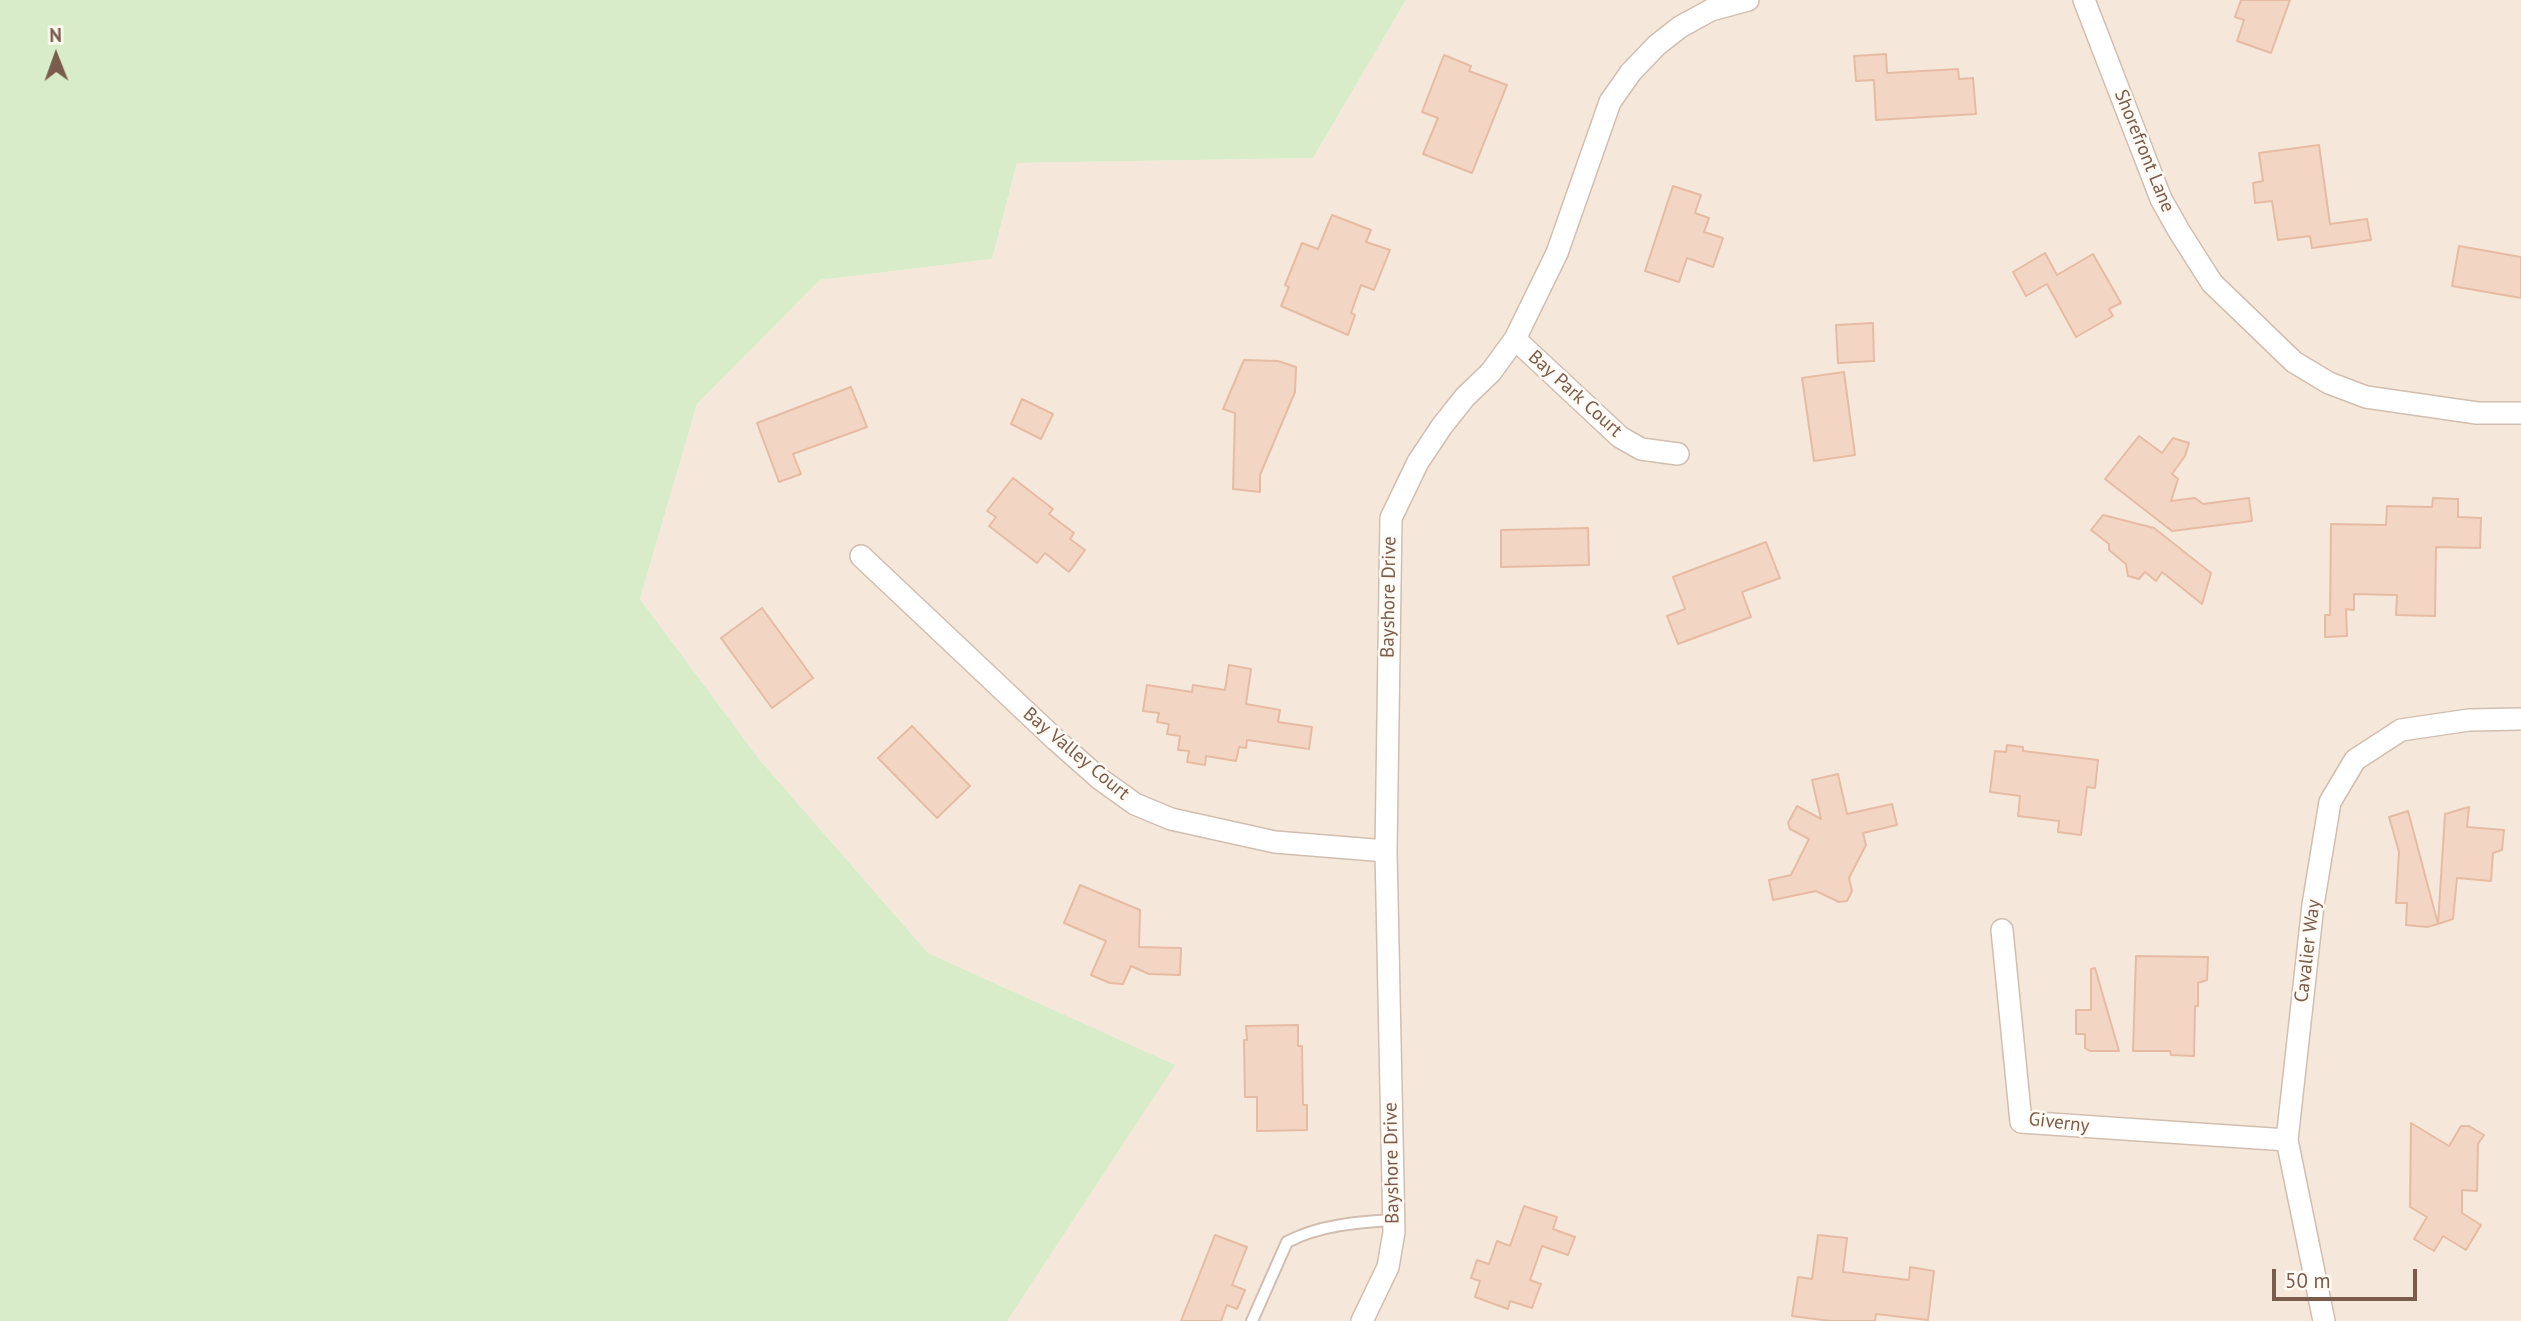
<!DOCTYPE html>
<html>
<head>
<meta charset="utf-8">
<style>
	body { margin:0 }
	#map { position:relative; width:2521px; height:1321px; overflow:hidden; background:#fdf6ec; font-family:"PT Sans",sans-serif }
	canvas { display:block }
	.north { position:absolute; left:21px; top:21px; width:70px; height:70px; -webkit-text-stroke:5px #fffaf3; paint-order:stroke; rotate:359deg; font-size:19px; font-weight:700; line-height:28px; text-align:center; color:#7a5c4d }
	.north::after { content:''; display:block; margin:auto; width:24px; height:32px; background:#7a5c4d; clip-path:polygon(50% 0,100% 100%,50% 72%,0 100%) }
	.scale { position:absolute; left:2272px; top:1269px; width:145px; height:32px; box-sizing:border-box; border:4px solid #7a5c4d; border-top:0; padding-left:9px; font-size:21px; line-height:24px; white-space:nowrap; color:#7a5c4d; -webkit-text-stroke:5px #fffaf3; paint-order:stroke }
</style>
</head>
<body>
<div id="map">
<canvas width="2521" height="1321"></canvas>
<div class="north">N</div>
<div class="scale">50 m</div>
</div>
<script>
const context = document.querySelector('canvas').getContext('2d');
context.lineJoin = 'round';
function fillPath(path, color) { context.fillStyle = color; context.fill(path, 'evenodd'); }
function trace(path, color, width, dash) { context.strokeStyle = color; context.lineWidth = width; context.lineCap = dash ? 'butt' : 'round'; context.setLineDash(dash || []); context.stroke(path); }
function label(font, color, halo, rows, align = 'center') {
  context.font = font + ' "PT Sans",sans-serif'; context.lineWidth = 5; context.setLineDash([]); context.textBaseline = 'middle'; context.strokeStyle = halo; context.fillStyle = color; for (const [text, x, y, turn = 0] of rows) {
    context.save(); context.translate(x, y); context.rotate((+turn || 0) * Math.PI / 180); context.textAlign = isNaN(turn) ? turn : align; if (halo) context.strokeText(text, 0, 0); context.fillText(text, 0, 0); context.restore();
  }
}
fillPath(new Path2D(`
	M1406 0H2521V1321H1007L1174 1065 928 953 759 759 640 599 697 404 820 280 992 259 1017 163 1313 158Z`), '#f5e8da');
fillPath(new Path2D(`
	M0 0H1406L1313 158 1017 163 992 259 820 280 697 404 640 599 759 759 928 953 1175 1065 1007 1321H0Z`), '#d8ecc9');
const building = new Path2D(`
	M2241 0H2290L2271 53 2237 41 2244 20 2235 17Z
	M1886 54 1887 73 1958 69 1959 79 1973 78 1976 114 1876 120 1874 80 1856 81 1854 56Z
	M1444 55 1471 66 1469 71 1507 85 1472 173 1423 154 1438 118 1422 112Z
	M2319 145 2330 224 2367 219 2371 240 2312 248 2310 236 2278 240 2272 201 2255 203 2253 183 2263 181 2259 153Z
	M1673 186 1701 195 1695 213 1709 218 1704 232 1723 238 1713 267 1687 258 1679 282 1645 271Z
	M1332 215 1371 230 1366 242 1390 250 1374 290 1361 285 1351 313 1355 315 1348 335 1281 306 1289 287 1285 285 1302 243 1318 249Z
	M2459 246 2521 257V298L2452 286Z
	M2045 253 2057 275 2093 254 2121 303 2109 309 2113 316 2076 337 2047 284 2026 296 2013 272Z
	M1873 323 1874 361 1838 363 1836 325Z
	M1244 360 1278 361 1296 367 1295 392 1260 475V492L1233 489 1235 413 1223 409Z
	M1844 372 1855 455 1814 461 1802 378Z
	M851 387 867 427 793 454 801 474 779 482 757 423Z
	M1022 399 1053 414 1041 439 1011 424Z
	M2139 436 2162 453 2173 438 2189 443 2185 456 2172 474 2178 479 2171 501 2195 498 2203 504 2249 498 2252 521 2172 531 2105 479Z
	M1013 478 1053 509 1049 514 1074 533 1070 539 1085 550 1069 572 1045 553 1037 563 989 526 996 517 987 511Z
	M2433 498 2458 499V517L2481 518 2480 548 2436 547 2435 616 2396 615 2397 595 2354 594V610L2346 609 2347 636 2325 637V615H2330L2331 524 2386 525 2387 506 2432 507Z
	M2103 515 2154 528 2211 573 2202 604 2162 572 2156 581 2145 572 2139 579 2128 576 2126 564 2109 550V544L2091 530Z
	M1588 528 1589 565 1501 567V530Z
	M1766 542 1780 578 1742 592 1751 617 1678 644 1667 616 1685 609 1673 577Z
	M762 608 813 678 772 708 721 638Z
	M1229 665 1251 669 1246 704 1280 710 1278 722 1312 727 1309 749 1247 740 1246 748 1239 747 1236 761 1206 756 1205 765 1187 762 1189 751 1178 750 1180 736 1167 734 1169 724 1157 722 1159 713 1143 711 1147 685 1192 692 1193 685 1225 690Z
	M912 726 970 786 937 818 878 758Z
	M2007 745 2023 747V751L2098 760 2095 788 2087 787 2081 835 2058 832 2059 821 2018 816 2020 796 1990 792 1995 751 2006 752Z
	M1838 774 1847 814 1892 804 1897 825 1863 833 1866 845 1849 878 1852 891 1847 901 1839 902 1816 891 1773 900 1769 880 1791 875 1809 839 1790 829 1788 823 1797 806 1821 819 1812 780Z
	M2469 807 2467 827 2504 830 2502 850 2493 853 2491 881 2457 878 2453 919 2438 924 2445 814Z
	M2408 811 2438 924 2427 927 2406 925 2407 903H2396L2399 852 2389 817Z
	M1080 885 1140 910 1139 947 1181 948 1180 975 1149 974 1131 966 1123 984 1110 983 1091 975 1106 941 1064 923Z
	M2136 956 2208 957 2207 980 2198 983V1006H2195L2194 1056 2171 1055 2170 1051H2133Z
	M2095 968 2119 1051H2090L2085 1048V1034H2076V1010H2091V969Z
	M1298 1025V1046H1302L1303 1105H1307V1130L1257 1131V1097H1245L1244 1040H1247L1246 1026Z
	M2411 1123 2449 1146 2461 1126H2469L2484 1135 2478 1144 2477 1191 2462 1190V1213L2481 1225 2466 1250 2443 1236 2434 1251 2414 1239 2427 1217 2410 1207Z
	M1524 1206 1557 1217 1553 1229 1575 1237 1568 1255 1542 1246 1530 1280 1541 1284 1532 1308 1510 1301 1508 1309 1475 1297 1480 1281 1471 1278 1477 1260 1489 1264 1497 1241 1510 1246Z
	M1215 1235 1247 1247 1232 1285 1245 1290 1237 1309 1227 1305 1221 1321H1181Z
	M1818 1235 1847 1238 1843 1272 1909 1280 1910 1267 1934 1271 1928 1320 1876 1314 1875 1321H1831L1792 1316 1798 1277 1812 1279Z`);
fillPath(building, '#f3d5c3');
trace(building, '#e6bba3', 2);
const lane = new Path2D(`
	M1252 1321 1287 1242C1319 1225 1358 1222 1394 1220`);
const street = new Path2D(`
	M2084 0 2161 199 2179 231 2212 283 2294 362 2329 383 2366 397 2477 413H2521
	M1515 339 1620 437 1641 449 1678 454
	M861 556 1056 740 1100 779 1135 804 1171 819 1275 842 1386 851
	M2002 930 2021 1122 2287 1140
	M1362 1321 1388 1267 1394 1232 1386 851 1391 518 1418 462 1442 426 1465 397 1491 372 1515 339 1557 253 1610 102 1631 72 1657 45 1680 27 1711 10 1748 0
	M2324 1321 2287 1140 2313 905 2330 802 2355 760 2401 730 2469 720 2521 719`);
trace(lane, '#d1beb0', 14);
trace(street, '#d1beb0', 24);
trace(lane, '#fff', 10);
trace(street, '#fff', 21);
label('19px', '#7a5c4d', '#fffaf3', [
	["Shorefront Lane",2144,151,68],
	["Bay Park Court",1575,394,42],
	["Bayshore Drive",1389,597,-89],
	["Bay Valley Court",1076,754,40],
	["Cavalier Way",2308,951,-83],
	["Giverny",2059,1123,7],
	["Bayshore Drive",1392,1163,-91]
]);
</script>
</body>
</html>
